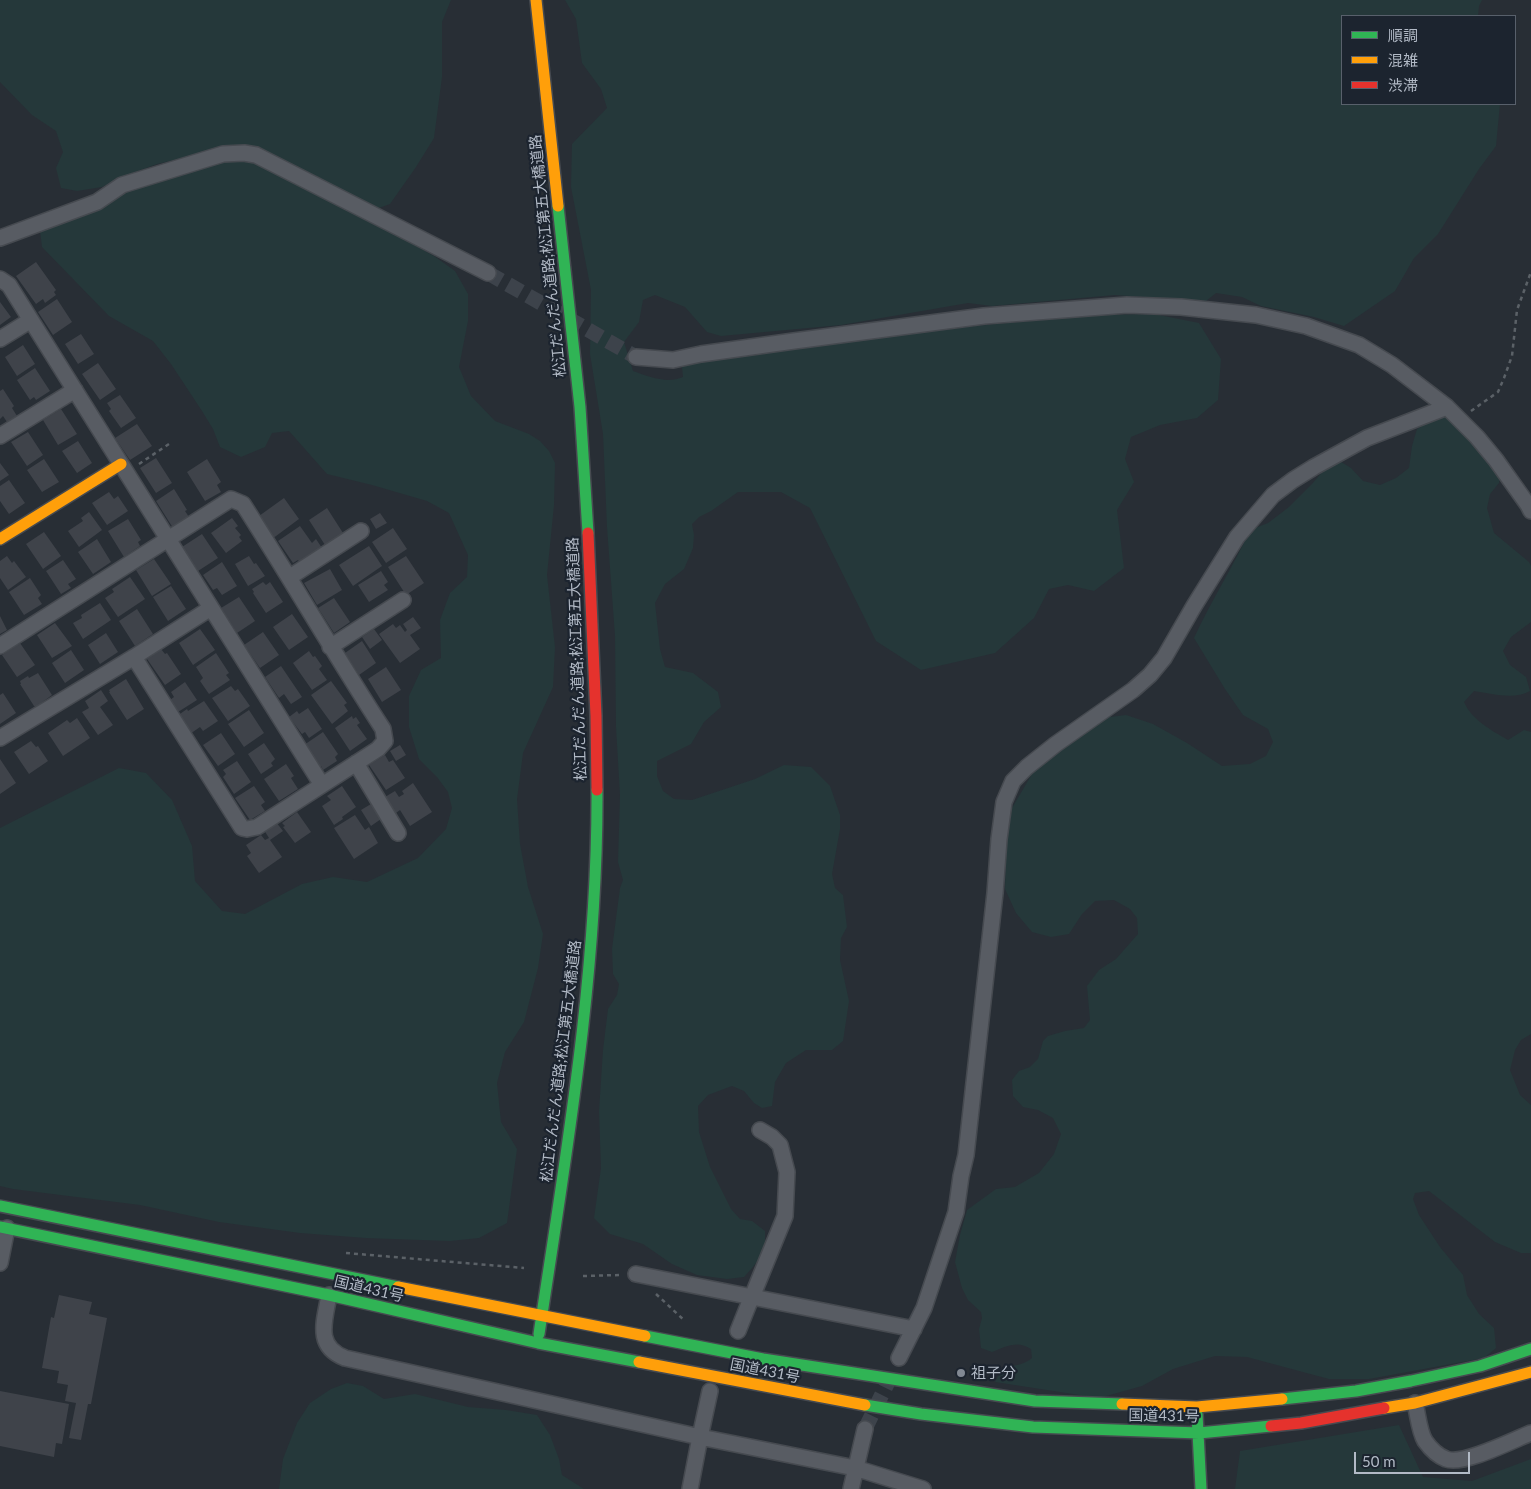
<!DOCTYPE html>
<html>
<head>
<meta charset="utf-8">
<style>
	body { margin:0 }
	#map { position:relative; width:1531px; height:1489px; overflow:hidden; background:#282e35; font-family:Lato,"Noto Sans JP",sans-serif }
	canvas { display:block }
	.legend { position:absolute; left:1341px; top:15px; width:175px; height:90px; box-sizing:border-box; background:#1c242f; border:1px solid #58606b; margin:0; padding:6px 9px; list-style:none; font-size:15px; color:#b2bac6 }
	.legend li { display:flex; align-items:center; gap:10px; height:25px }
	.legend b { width:25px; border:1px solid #58606b }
	.scale { position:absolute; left:1354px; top:1452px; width:116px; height:22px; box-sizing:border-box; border:2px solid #b2bac6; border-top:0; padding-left:6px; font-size:15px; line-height:18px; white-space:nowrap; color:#b2bac6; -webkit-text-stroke:4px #1c242f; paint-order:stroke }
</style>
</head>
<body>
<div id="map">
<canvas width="1531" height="1489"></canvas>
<ul class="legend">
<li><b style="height:6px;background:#30b455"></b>順調</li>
<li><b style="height:6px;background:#ff9f0a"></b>混雑</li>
<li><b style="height:6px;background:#e5322d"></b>渋滞</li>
</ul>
<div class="scale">50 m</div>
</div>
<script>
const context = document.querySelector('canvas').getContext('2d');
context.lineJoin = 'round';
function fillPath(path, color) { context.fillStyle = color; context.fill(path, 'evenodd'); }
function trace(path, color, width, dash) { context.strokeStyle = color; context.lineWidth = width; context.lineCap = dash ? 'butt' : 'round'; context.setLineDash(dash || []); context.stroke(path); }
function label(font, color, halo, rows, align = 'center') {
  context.font = font + ' Lato,"Noto Sans JP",sans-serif'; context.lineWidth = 4.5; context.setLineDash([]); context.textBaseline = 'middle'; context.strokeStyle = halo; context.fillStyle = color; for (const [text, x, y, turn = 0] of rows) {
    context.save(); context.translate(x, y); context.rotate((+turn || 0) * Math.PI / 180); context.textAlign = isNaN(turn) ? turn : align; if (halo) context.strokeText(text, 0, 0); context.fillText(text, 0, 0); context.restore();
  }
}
fillPath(new Path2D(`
	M0 0H451L442 22V77L434 138 416 167 390 204 376 209 288 164 196 155 157 164 122 177 102 187 77 191 61 188 56 168 63 152 56 131 32 115 0 82Z
	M565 0H1482L1479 6 1478 16H1342V104H1500L1496 146 1479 169 1438 234 1414 258 1395 291 1344 326 1314 317 1261 306 1242 297 1216 293 1206 301 1115 295 992 306 968 303 841 325 721 336 707 332 685 307 655 295 643 300 639 322 624 342 633 371C650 377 667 384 683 377L682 367 703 359 975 326 1096 315 1154 314 1199 323 1221 359 1218 400 1197 418 1160 425 1131 437 1125 459 1134 482 1117 510 1124 568 1094 591 1068 585 1049 589 1034 618 995 653 921 670 876 641 810 508 781 492H738L711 511 699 517 692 524 694 535 693 548 684 569 665 584 655 603 660 649 665 667 693 673 718 692 721 707 704 722 691 744 657 761V776L663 791 674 799 692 800 755 779 784 765 811 767 830 786 840 815V829L832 874 835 888 843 895 847 927 841 938 840 960 849 1001 843 1041 832 1050H806L786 1063 775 1082 772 1106 762 1108 754 1103 744 1091 732 1086 708 1095 698 1106 699 1132 710 1167 731 1209 740 1219 752 1221 765 1231V1251L753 1267 744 1277 727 1279 697 1275 672 1264 643 1244 610 1234 594 1218 601 1168 599 1111 603 1050 608 1009 617 995 619 984 613 974 612 949 620 888 623 880 618 862 620 795 616 727 615 636 607 527 603 434 590 354 591 290 571 187 572 144 607 108 601 89 582 63 576 19Z
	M223 159 257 161 384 228 434 256 455 271 468 294V321L459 367 471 396 495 421 529 434 540 441 549 451 555 463 554 505 547 575 555 647 553 687 523 753 517 799 520 844 528 887 543 934 538 968 524 1022 505 1052 497 1083 501 1122 517 1149 507 1223 479 1238 450 1241 366 1238 300 1233 219 1222 140 1205 13 1189 0 1186V828L119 768 146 773 172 800 192 846 195 881 222 911 245 914 302 884 333 877 367 882 418 858 446 829 452 808 448 792 437 777 419 759 409 727V696L421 670 441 658 440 620 450 593 467 577 468 555 449 513 427 501 372 485 327 474 289 431 272 433 265 447 241 457 220 447 213 429 202 411 171 364 153 341 109 316 42 247 40 231 53 223 126 189Z
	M1444 417 1463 418 1503 462 1499 483 1490 494 1487 508 1494 533 1529 562 1531 566V622L1511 637 1503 651 1510 665 1526 677 1530 691C1514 700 1493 694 1474 691L1464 702C1472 720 1491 730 1508 740L1524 730 1531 732V1034L1521 1040 1515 1050 1510 1070 1520 1095 1531 1105V1253H1521L1495 1242 1429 1191 1415 1193 1413 1199 1419 1215 1440 1247 1463 1275 1467 1295 1479 1314 1494 1328 1496 1348 1484 1358 1369 1379H1329L1247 1357 1215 1356 1173 1369 1142 1386 1099 1398 995 1382C1006 1359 1016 1371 1032 1358L1031 1349C1017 1340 1007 1346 992 1352L981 1348 979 1329 982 1318 981 1312 968 1300 962 1288 955 1262 960 1235 967 1210 996 1189 1015 1187 1039 1173 1054 1154 1061 1134 1053 1118 1038 1110 1023 1107 1013 1096 1012 1080 1019 1071 1030 1067 1038 1059 1043 1041 1048 1036 1065 1031 1084 1028 1090 1020 1087 986 1099 970 1116 959 1138 934 1137 918 1130 909 1114 900 1095 901 1082 914 1069 934 1051 937 1032 932 1016 913 1005 889 1006 845 1012 808 1032 774 1053 751 1102 718 1126 715 1153 724 1187 743 1222 766 1250 764 1266 756 1273 742 1268 729 1243 715 1225 689 1194 638C1211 601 1233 567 1250 530L1268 523 1289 507 1312 484 1329 464 1338 460 1351 468 1363 481 1380 485 1396 478 1409 468 1412 446 1417 429 1428 422Z
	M347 1383 363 1386 384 1399 415 1394 468 1407 506 1410 537 1415 550 1435 559 1459 562 1475 584 1489H279L283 1459 297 1423 310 1403 331 1389Z
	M1399 1425 1423 1477 1472 1481 1531 1459V1489H1235L1240 1451Z`), '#25383a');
fillPath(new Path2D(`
	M36 262 56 290 54 292 56 295 45 303 43 299 36 304 16 276Z
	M57 299 72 322 53 335 38 312Z
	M0 302 11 317 0 325Z
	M81 334 94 354 78 364 65 344Z
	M23 345 35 364 17 376 5 357Z
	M98 363 116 389 100 400 82 374Z
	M35 368 50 391 36 400 34 397 30 400 17 380Z
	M3 389 14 406 12 408 17 416 7 422 3 416 0 419V391Z
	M120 395 136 418 121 428 109 411 111 409 107 403Z
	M61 409 77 434 58 445 43 420Z
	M137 424 152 446 130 460 115 438Z
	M28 432 43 455 27 466 11 442Z
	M78 441 92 463 77 473 62 451Z
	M156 458 172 483 156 493 140 468Z
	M44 459 59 482 42 492 27 470Z
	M207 459 221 482 217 485 221 492 205 501 187 472Z
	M0 463 9 475 0 481Z
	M9 480 25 503 9 514 0 501V486Z
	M174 489 187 510 185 511 189 517 173 528 156 501Z
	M109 492 114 499 118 496 128 511 107 525 92 503Z
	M284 498 299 519 272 539 265 528 267 527 259 516Z
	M327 508 343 533 325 545 309 520Z
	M89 512 102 530 79 547 68 531 83 521 81 518Z
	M380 513 387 523 376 529 370 519Z
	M232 518 238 526 235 528 241 535 239 537 242 541 226 553 211 533Z
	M128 519 141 540 138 542 140 546 124 557 108 531Z
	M300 526 312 543 316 539 322 548 300 563 298 560 293 563 278 541Z
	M393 528 407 549 386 563 372 542Z
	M44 532 61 556 43 569 26 544Z
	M202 534 218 558 198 571 182 547Z
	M97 539 111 562 93 574 78 552Z
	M369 546 382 566 353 586 339 565Z
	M7 556 12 563 14 561 26 577 8 590 0 578V561Z
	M249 556 254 564 256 563 265 576 248 586 235 564Z
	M406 556 424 583 406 595 388 567Z
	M154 559 171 584 152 596 136 570Z
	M63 560 76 579 68 584 71 588 61 594 46 571Z
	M222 562 237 586 222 595 217 588 213 590 203 575Z
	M330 569 342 590 317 605 304 583Z
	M381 571 388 582 384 585 388 590 369 602 358 585Z
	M130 577 145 599 118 617 105 598 114 592 112 589Z
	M30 578 41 595 38 598 42 604 24 615 9 592Z
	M263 582 266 585 270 582 283 602 266 613 253 593 254 592 252 589Z
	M171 586 186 609 168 621 153 597Z
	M239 597 255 621 237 633 221 608Z
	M334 598 350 622 334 633 318 608Z
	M100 603 111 620 83 639 73 623 82 618 81 615Z
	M137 609 153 634 135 646 119 621Z
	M292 614 308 637 289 650 273 627Z
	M0 616 7 630 0 634Z
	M413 617 421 628 410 635 420 649 400 663 379 634 393 624 396 628 400 625 405 632 407 630 403 624Z
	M55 623 72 646 52 658 37 635Z
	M200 629 215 650 193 665 179 643Z
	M374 629 382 640 370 649 362 637Z
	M263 632 279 655 260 668 244 645Z
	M106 633 118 652 100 664 88 645Z
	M362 641 376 663 359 675 345 653Z
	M20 643 35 665 17 677 2 655Z
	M161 649 165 654 167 653 181 674 165 685 147 659Z
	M71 650 84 670 65 683 52 663Z
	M309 651 313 657 315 656 322 666 319 669 327 680 312 690 293 663Z
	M216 653 229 673 226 675 230 680 209 694 200 681 203 678 196 667Z
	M281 666 302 697 291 704 284 694 279 698 265 677Z
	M386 667 401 690 382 702 368 679Z
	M38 673 52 695 36 707 34 706 20 684H21L20 681 28 676 29 678Z
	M126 679 144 709 127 720 109 692H110L109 690Z
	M331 681 347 703 344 705 348 711 332 724 311 695Z
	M185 682 197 700 178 712 167 702 174 697 171 692Z
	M231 686 235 691 238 689 250 706 228 721 212 698Z
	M101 690 108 701 100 707 113 725 98 735 82 712 89 708 85 701Z
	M3 693 16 713 0 724V695Z
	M204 701 218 721 203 731 200 727 190 734 177 716 187 709 188 711Z
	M308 708 322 729 309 738 305 732 302 734 289 717 297 711 299 714Z
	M249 710 264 733 244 747 228 724Z
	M352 716 353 719 356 717 360 723 357 725 367 739 350 751 335 728Z
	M77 718 90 738 63 756 48 733 67 720 70 723Z
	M323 732 338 754 335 757 337 761 323 770 321 766 319 767 304 745Z
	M221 733 235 754 218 766 203 745Z
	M31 741 36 747 38 746 48 761 29 774 14 752Z
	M264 743 275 759 271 763 273 766 261 774 248 754Z
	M400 745 406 755 396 761 390 751Z
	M385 755 389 762 393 760 405 778 386 790 369 765Z
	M0 759 16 783 0 794Z
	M237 761 251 782 234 794 223 777 226 774 223 770Z
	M286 764 294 776 291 778 298 789 279 801 264 779Z
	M413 783 432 812 410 826 400 810 396 813 385 797 395 791 399 797 404 794 402 791Z
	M254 786 265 802 261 805 265 811 250 820 235 798Z
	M342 786 356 807 342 817 343 819 334 825 322 806 331 800 327 796Z
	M371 804 381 819 371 826 361 810Z
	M297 812 311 832 295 843 283 827 285 826 282 823Z
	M355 815 365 830 369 827 378 843 354 859 334 828Z
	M276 822 283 831 270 840 282 857 259 873 247 856 251 853 246 845 261 835 265 840 269 838 264 830Z
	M59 1295 92 1302 89 1314 107 1318 91 1404H88L81 1440 69 1438 76 1403 65 1401 68 1385 57 1383 59 1371 42 1368 51 1317 54 1318Z
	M0 1391 69 1404 62 1444 56 1443 54 1457 0 1446Z`), '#3f434a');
trace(new Path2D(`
	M488 273 636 357
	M865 1429 892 1374`), '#3d434b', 15, [15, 8]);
const street = new Path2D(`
	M0 238 97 202 122 185 223 154 244 153 256 155 488 273
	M0 279 9 285 322 785
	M0 339 31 320
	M636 357 673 360 701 354 794 341 984 316 1127 305 1181 307 1256 315 1306 326 1359 345 1392 365 1447 407 1477 437 1496 460 1528 505 1531 511
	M0 436 75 390
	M290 577 361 531
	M0 646 231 499 243 504C291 579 335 655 383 729L385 741 378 749 257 827 247 829 242 828 134 657
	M330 647 403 600
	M0 738 134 657 211 608
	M356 763 398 833
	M0 1263 7 1228
	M636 1274 914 1329
	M754 1292 785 1216 787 1172 780 1145 772 1137 760 1130
	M329 1295C325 1320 314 1346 345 1358L700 1437 855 1468 923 1489
	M738 1331 750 1301
	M899 1358 924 1308 956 1212 961 1176 966 1155 995 893 999 839 1004 802 1013 781 1027 767 1056 744 1133 690 1150 675 1164 658 1194 606 1237 537 1273 495 1293 480 1314 467 1367 438 1447 407
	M1415 1403C1418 1415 1419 1431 1425 1441 1430 1448 1438 1456 1446 1459 1463 1466 1513 1440 1531 1433
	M690 1489 700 1437 710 1391
	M851 1489 865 1429`);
const fast = new Path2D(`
	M558 206 580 407 588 533
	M0 1206 398 1287
	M0 1227 329 1295 538 1343 639 1362
	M539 1334C566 1154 598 973 597 790
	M645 1336 763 1359 1035 1401 1122 1404
	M1282 1399 1356 1391 1411 1381 1480 1366 1531 1349
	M865 1405 921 1414 1033 1427 1199 1433 1271 1426
	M1197 1414 1201 1489`);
const slow = new Path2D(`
	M536 0 558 206
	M0 539 121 464
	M398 1287 645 1336
	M639 1362 865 1405
	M1122 1404 1197 1407 1282 1399
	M1384 1408 1415 1403 1531 1372`);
const jam = new Path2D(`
	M588 533 596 716 597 790
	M1271 1426 1301 1423 1384 1408`);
trace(street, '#464a50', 18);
trace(fast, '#464a50', 14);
trace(slow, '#464a50', 14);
trace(jam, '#464a50', 14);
trace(new Path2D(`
	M1471 411 1498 392 1504 378 1512 356 1517 310 1531 272
	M139 464 169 444
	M346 1253 524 1268
	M583 1276 621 1275
	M656 1294 685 1321`), '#5b6167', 2.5, [4, 4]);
trace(street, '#585c63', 15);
trace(fast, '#30b455', 11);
trace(slow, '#ff9f0a', 11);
trace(jam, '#e5322d', 11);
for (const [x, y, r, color] of [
	[961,1373,5,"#828993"]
]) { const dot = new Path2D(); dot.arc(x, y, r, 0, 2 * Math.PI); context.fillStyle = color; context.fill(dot); trace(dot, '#1c242f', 2); }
label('15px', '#b2bac6', '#1c242f', [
	["松江だんだん道路;松江第五大橋道路",548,256,-96],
	["松江だんだん道路;松江第五大橋道路",577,659,-92],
	["松江だんだん道路;松江第五大橋道路",561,1061,-83],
	["国道431号",369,1289,13],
	["国道431号",765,1371,11],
	["国道431号",1164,1416,1]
]);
label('15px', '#b2bac6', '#1c242f', [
	["祖子分",971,1373]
], 'left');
</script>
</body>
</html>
